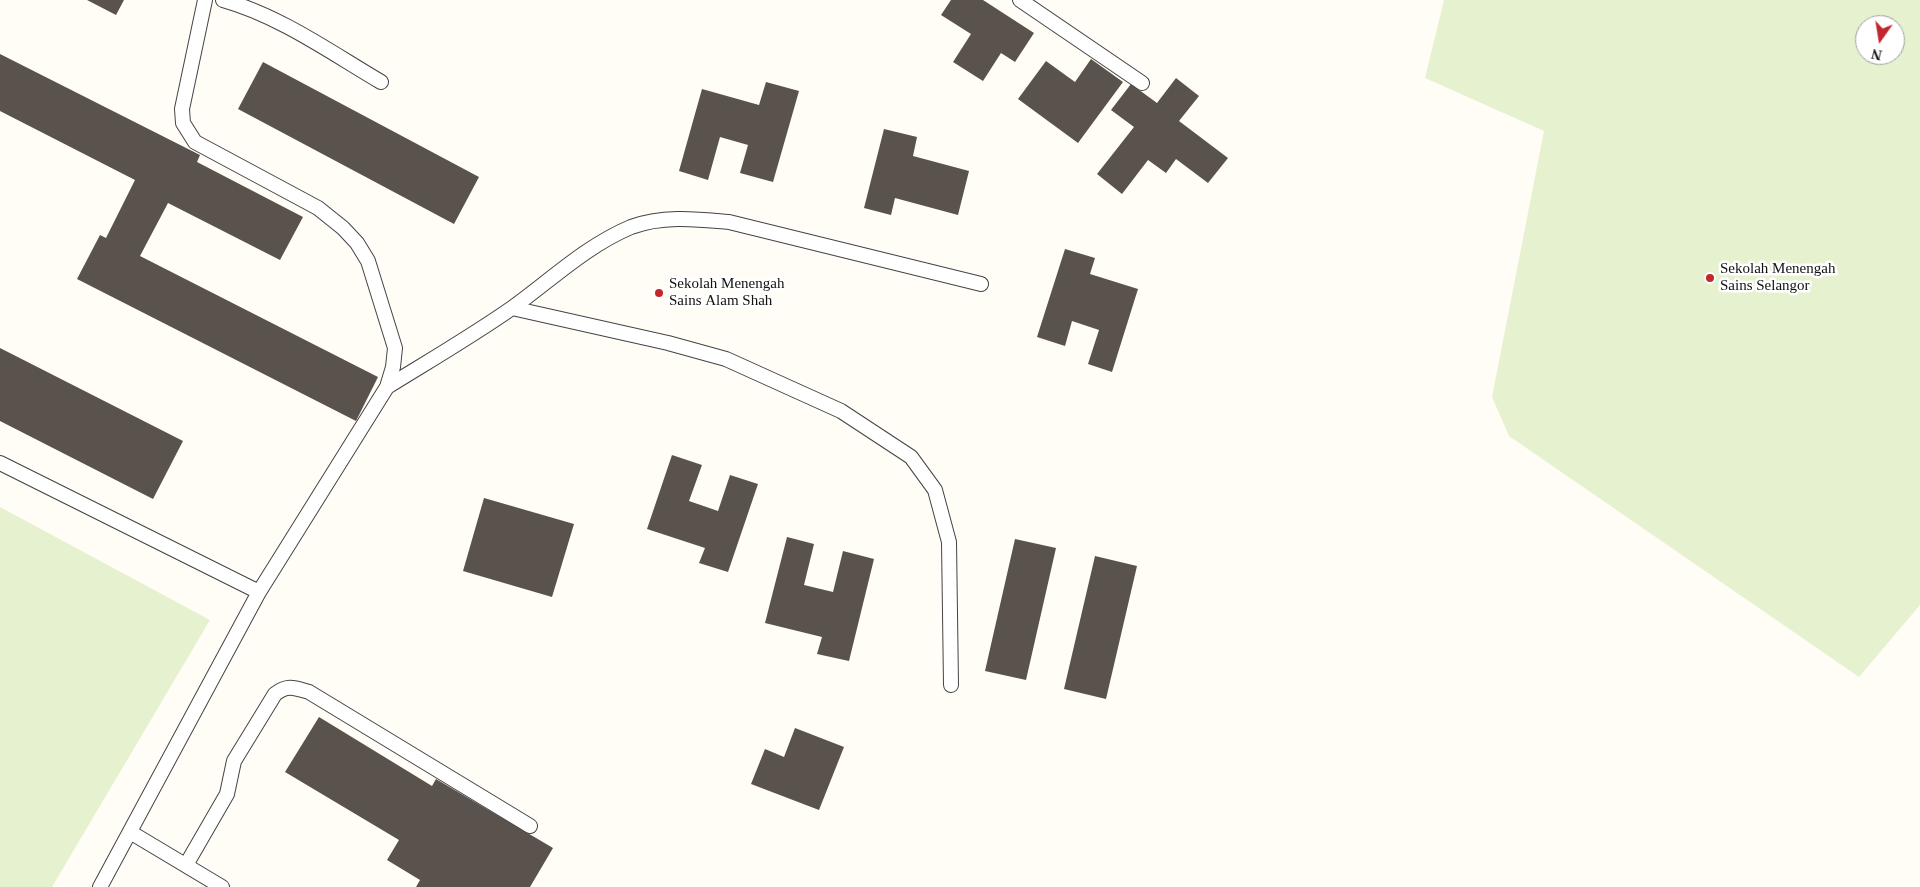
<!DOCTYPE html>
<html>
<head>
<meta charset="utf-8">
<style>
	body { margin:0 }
	#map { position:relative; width:1920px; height:887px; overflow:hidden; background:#fffdf5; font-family:"Times New Roman",serif }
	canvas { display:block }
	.north { position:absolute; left:1855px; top:15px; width:50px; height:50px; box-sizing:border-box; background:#fff; border:1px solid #a0a0a0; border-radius:50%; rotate:193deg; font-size:14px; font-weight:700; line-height:20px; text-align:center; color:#111 }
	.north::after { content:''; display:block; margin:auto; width:18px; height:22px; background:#c4262e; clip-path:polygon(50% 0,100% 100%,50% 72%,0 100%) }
</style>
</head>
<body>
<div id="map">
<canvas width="1920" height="887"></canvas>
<div class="north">N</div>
</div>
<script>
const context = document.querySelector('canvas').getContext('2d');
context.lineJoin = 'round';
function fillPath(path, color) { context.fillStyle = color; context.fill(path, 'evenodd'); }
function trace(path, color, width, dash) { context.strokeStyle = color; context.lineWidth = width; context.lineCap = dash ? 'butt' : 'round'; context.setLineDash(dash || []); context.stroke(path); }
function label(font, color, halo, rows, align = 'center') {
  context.font = font + ' "Times New Roman",serif'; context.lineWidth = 5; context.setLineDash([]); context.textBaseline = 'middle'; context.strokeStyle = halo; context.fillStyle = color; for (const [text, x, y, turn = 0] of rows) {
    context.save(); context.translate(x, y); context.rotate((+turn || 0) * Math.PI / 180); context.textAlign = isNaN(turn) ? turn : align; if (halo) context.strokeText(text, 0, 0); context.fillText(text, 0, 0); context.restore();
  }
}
fillPath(new Path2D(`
	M1444 0H1920V605L1859 677 1509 436 1492 397 1544 131 1425 78ZM1865 25H1895V55H1865Z
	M0 507 210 620 52 887H0Z`), '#e6f2cf');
fillPath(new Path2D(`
	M87 0H124L116 15Z
	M951 0H983L1034 33 1015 62 1001 53 983 81 953 62 971 34 941 15Z
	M0 54 200 155 197 162 303 217 280 260 168 203 140 256 378 377 356 421 77 279 100 235 106 238 135 180 0 111Z
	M1091 59 1123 82 1078 143 1018 99 1046 61 1075 82Z
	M263 62 479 177 454 224 238 109Z
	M1176 78 1199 96 1179 121 1228 158 1208 183 1176 159 1166 173 1148 160 1122 194 1097 174 1134 127 1111 110 1131 84 1157 103Z
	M766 82 799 91 773 182 740 173 748 145 720 137 708 180 679 171 702 89 759 105Z
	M884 129 917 137 913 156 969 171 958 215 895 198 891 215 864 208Z
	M1065 249 1095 258 1090 274 1138 289 1112 372 1088 364 1099 330 1072 321 1065 346 1037 337Z
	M0 348 183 441 153 499 0 421Z
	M672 455 702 465 689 501 718 511 730 475 758 484 728 572 699 563 705 548 647 529Z
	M484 498 574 524 552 597 463 571Z
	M787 537 814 544 804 585 833 592 843 551 874 559 849 661 817 654 822 637 765 623Z
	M1015 539 1056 548 1026 680 985 671Z
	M1095 556 1137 566 1106 699 1064 689Z
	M319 717 432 786 436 779 553 848 530 887H416L420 880 387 860 399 840 285 772Z
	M795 728 844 747 819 810 751 784 765 749 784 757Z`), '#5a524d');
const service = new Path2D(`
	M223 0C280 16 330 52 381 82
	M1020 0 1142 83
	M512 308 668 343 726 359 841 411 911 457 935 490 949 542 951 685
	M387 387C429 361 472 336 512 308 551 280 586 246 631 227 662 215 697 219 729 222L981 284
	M0 463 259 592
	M130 832 222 887
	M186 865 227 794 234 761 275 694C288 684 295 688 309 692L530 826
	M100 887 259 592 387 387 393 367 395 348 368 261 357 243 343 228 318 208 195 142 183 123 182 109 205 0`);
trace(service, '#444', 16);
trace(service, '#fff', 14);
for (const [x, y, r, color] of [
	[1710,278,5,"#c4262e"],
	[659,293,5,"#c4262e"]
]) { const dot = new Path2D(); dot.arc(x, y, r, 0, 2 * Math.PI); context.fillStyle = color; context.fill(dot); trace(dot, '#fff', 2); }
label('15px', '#111', '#fff', [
	["Sekolah Menengah",1720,269],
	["Sains Selangor",1720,286],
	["Sekolah Menengah",669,284],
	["Sains Alam Shah",669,301]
], 'left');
</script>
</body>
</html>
